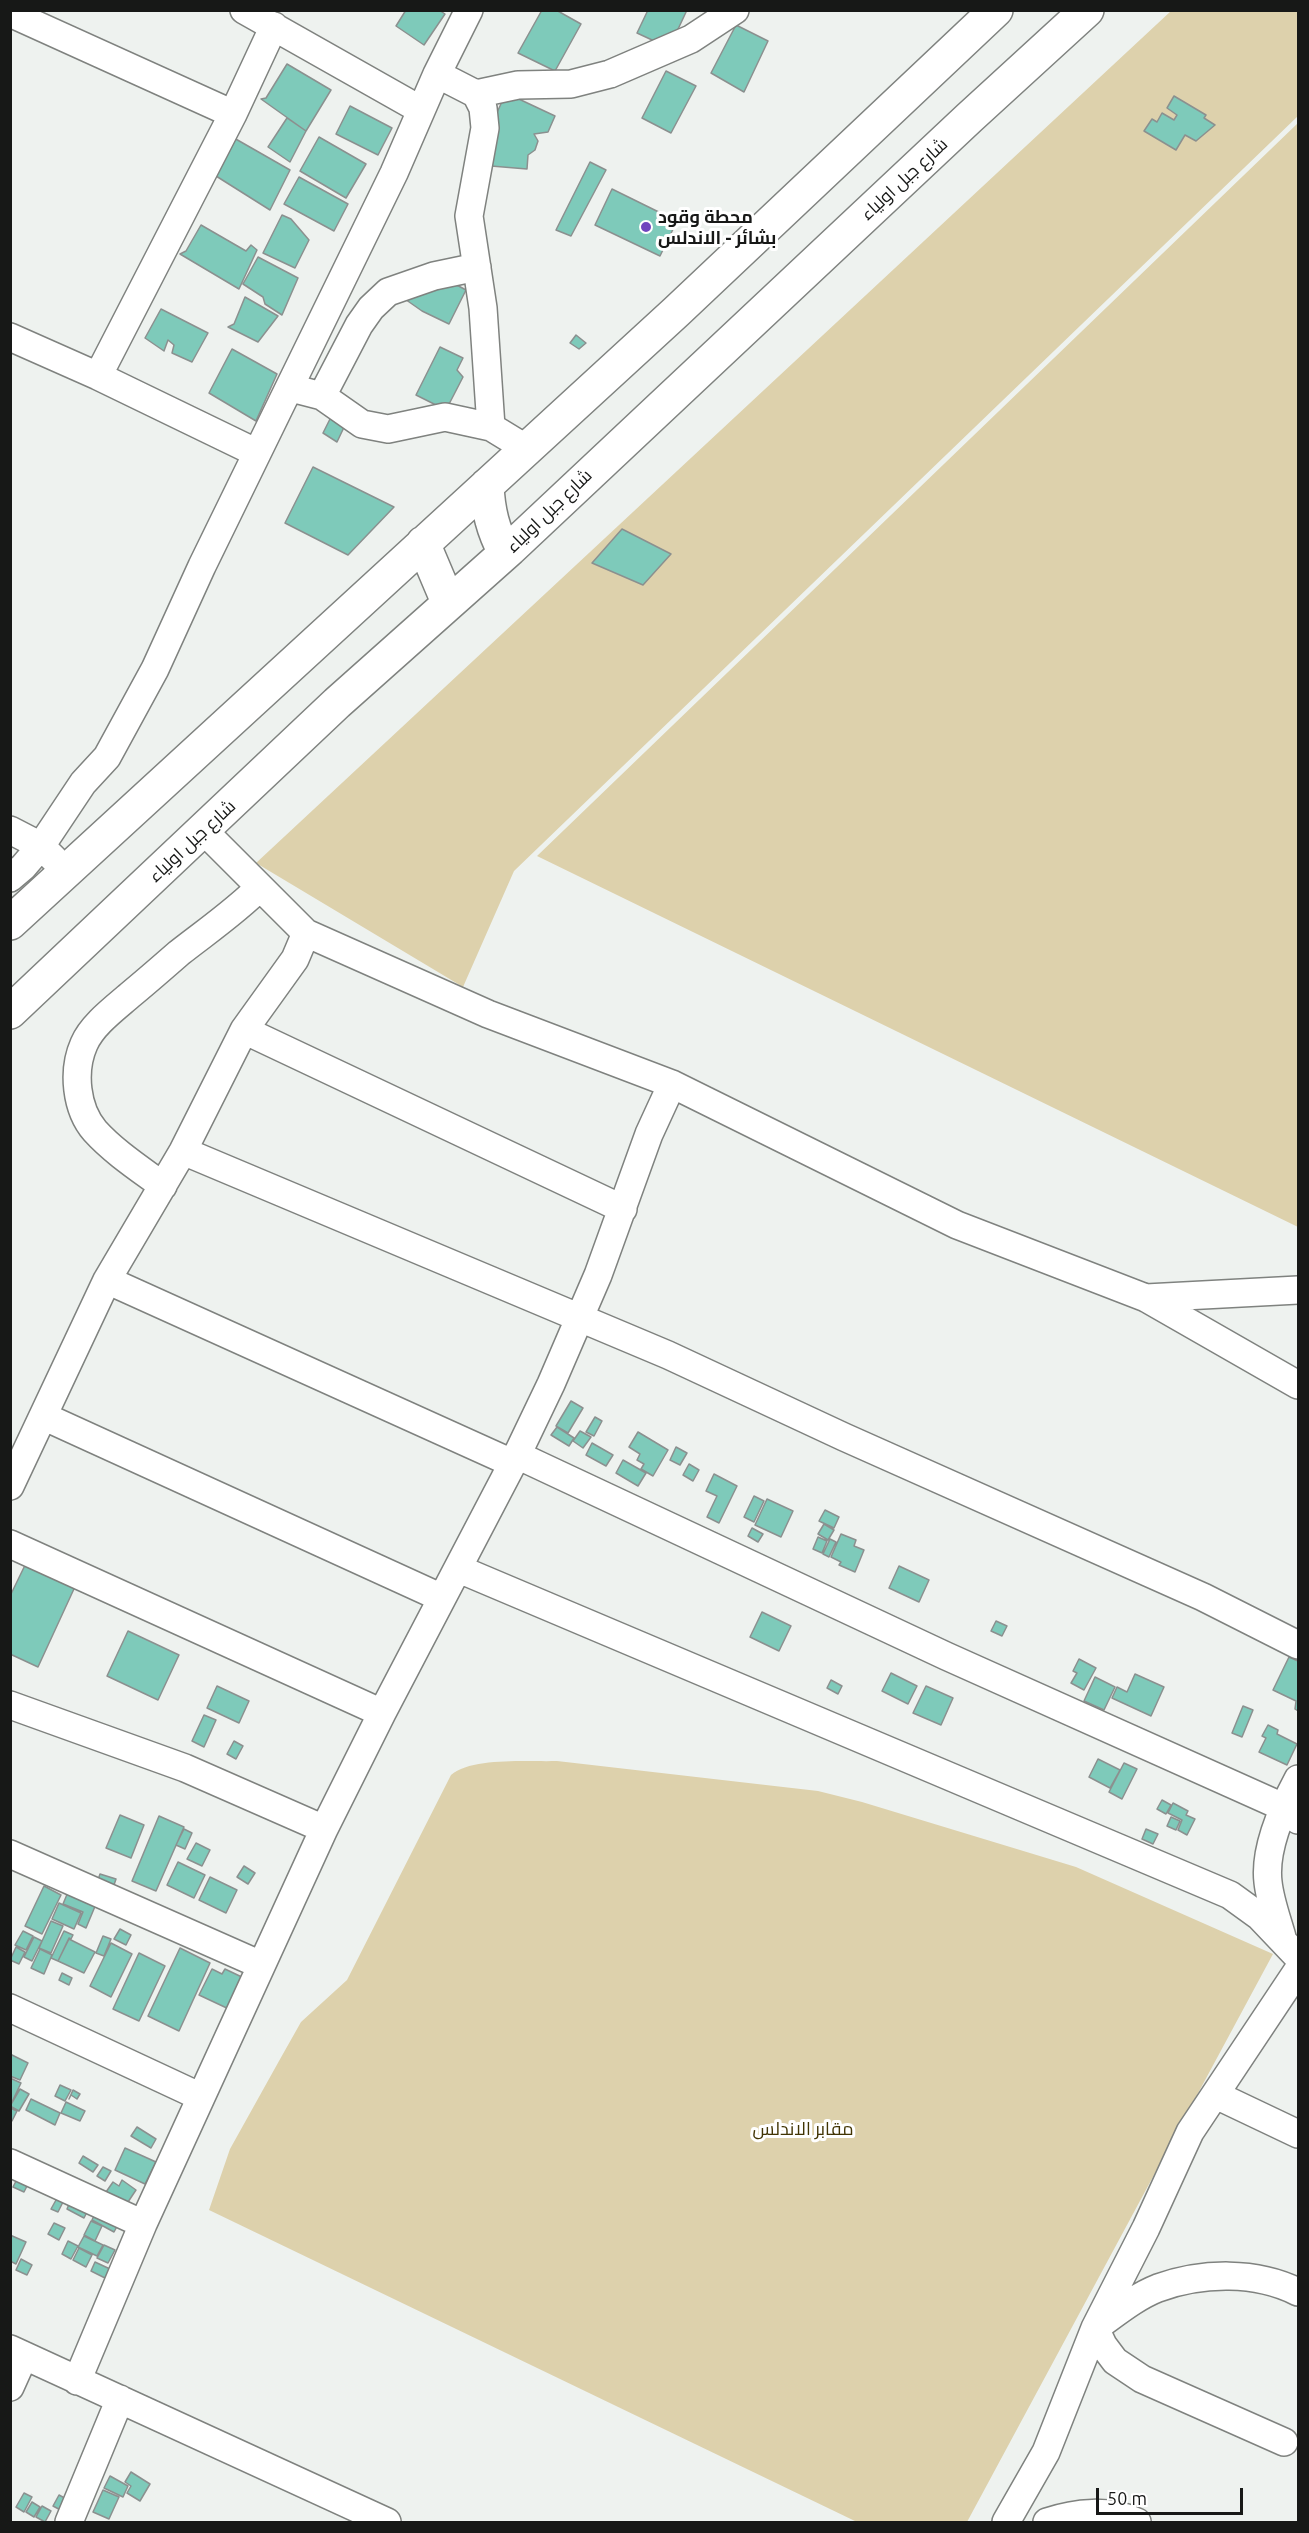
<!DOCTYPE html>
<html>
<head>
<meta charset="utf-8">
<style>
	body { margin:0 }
	#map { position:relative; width:1309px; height:2533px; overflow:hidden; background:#eef2ef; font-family:Ubuntu,sans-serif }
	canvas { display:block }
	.frame { position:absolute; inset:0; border:12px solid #171817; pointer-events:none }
	.scale { position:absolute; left:1096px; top:2488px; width:147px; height:27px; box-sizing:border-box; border:3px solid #171817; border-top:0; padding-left:8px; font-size:18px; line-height:21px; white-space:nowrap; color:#171817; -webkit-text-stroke:4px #fff; paint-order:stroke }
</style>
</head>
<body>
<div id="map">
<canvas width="1309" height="2533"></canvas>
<div class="frame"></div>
<div class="scale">50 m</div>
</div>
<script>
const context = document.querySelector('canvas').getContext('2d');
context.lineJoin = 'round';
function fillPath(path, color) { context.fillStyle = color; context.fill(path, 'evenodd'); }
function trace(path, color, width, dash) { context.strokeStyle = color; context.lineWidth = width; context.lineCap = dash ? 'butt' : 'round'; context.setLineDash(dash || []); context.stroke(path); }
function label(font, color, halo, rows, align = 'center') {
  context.font = font + ' Ubuntu,Cairo,sans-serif'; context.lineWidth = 6; context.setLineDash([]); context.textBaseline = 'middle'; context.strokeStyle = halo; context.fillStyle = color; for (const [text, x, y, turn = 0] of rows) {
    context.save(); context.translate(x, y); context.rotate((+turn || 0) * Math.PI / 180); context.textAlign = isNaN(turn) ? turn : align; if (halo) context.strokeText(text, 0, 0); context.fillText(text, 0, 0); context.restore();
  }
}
fillPath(new Path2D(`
	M1171 11H1298V116L514 871 463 987 256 863Z
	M1298 123V1227L537 856Z
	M557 1761 818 1791 862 1802 1076 1867 1273 1954 967 2522H857L209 2210 230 2149 279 2061 301 2022 347 1980 451 1775C472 1757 529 1762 557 1761Z`), '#ddd1ac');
const building = new Path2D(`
	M406 10H439L445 14 424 45 396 26Z
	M542 10H556L581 24 555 71 518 53Z
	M648 10H687L672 42 665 46 637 33Z
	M736 25 768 41 744 92 711 73Z
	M287 64 331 90 306 131 261 99 266 98Z
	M666 71 696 86 671 133 642 118Z
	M506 93 555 116 548 132 534 134 538 141 535 150 528 155 527 169 491 166 494 119Z
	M1174 96 1206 115 1204 118 1215 125 1196 141 1185 135 1176 150 1144 131 1152 119 1157 122 1162 113 1174 120 1177 115 1167 108Z
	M350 106 392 128 378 155 336 134Z
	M287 118 306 131 290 162 268 147Z
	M319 137 366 164 346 198 300 171Z
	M234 138 290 170 270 210 216 176Z
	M590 162 606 170 571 236 556 230Z
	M299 177 348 204 334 231 284 204Z
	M612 189 677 221 660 256 595 225Z
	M282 215 291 219 309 240 295 268 263 253Z
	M201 225 246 251 251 245 257 250 239 289 180 254 186 251Z
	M258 257 298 278 282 315 265 304 263 297 243 284Z
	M442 277 466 290 449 324 422 311 392 290Z
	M245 297 278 316 258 342 228 327 234 324Z
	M161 309 208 333 192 362 172 353 174 345 168 340 164 351 145 338Z
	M576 335 586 343 579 349 570 343Z
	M440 347 463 358 457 370 463 377 446 410 416 395Z
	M232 349 277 374 256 421 209 393Z
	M334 411 347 421 337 442 323 433Z
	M313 467 394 507 348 555 285 523Z
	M622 529 671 554 643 585 592 563Z
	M571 1401 583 1408 568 1433 556 1426Z
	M595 1417 602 1421 594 1436 586 1432Z
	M557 1427 574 1438 569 1446 551 1435Z
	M580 1431 591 1437 583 1448 573 1441Z
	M638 1432 668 1450 653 1476 641 1469 644 1464 637 1460 640 1454 629 1447Z
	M592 1443 613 1455 606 1466 586 1455Z
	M676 1447 687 1453 680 1465 670 1460Z
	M623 1460 646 1473 638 1486 616 1473Z
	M689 1464 699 1470 693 1481 683 1475Z
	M714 1474 737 1486 719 1523 707 1517 717 1496 706 1491Z
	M754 1496 764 1501 754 1522 744 1517Z
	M767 1499 793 1511 781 1537 755 1525Z
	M825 1510 839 1517 834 1528 819 1521Z
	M824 1524 834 1530 828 1540 818 1534Z
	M752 1528 763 1534 758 1542 748 1536Z
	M841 1534 856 1540 854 1546 864 1550 855 1572 839 1565 841 1562 831 1557Z
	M818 1537 827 1541 822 1553 813 1549Z
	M830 1539 836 1542 829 1557 823 1554Z
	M30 1555 79 1578 38 1667 10 1654V1596Z
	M899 1566 929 1580 919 1602 889 1588Z
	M762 1612 791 1626 779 1651 750 1637Z
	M996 1621 1007 1626 1002 1636 991 1631Z
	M128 1631 179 1655 158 1700 107 1676Z
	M1289 1657 1298 1661V1711L1295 1709 1296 1701 1273 1690Z
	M1079 1659 1096 1668 1084 1690 1071 1683 1077 1673 1073 1671Z
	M891 1673 917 1686 908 1704 882 1691Z
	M1135 1674 1164 1687 1151 1716 1112 1698 1117 1687 1127 1692Z
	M1095 1677 1115 1687 1104 1710 1084 1701Z
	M831 1680 842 1686 838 1694 827 1688Z
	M217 1686 249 1701 239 1723 207 1708Z
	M926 1686 953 1698 941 1725 913 1713Z
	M1243 1706 1253 1710 1242 1737 1232 1733Z
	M204 1715 216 1720 204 1747 192 1741Z
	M1268 1725 1278 1730 1277 1734 1297 1744 1287 1765 1259 1752 1266 1738 1262 1736Z
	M234 1741 243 1746 236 1759 227 1754Z
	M1098 1759 1120 1770 1110 1788 1089 1777Z
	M1124 1763 1137 1769 1122 1799 1109 1792Z
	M1162 1800 1171 1805 1166 1814 1157 1809Z
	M1173 1803 1188 1811 1186 1815 1195 1819 1187 1835 1178 1830 1182 1820 1168 1813Z
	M120 1815 144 1825 131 1858 106 1848Z
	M159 1816 184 1827 156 1891 132 1881Z
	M1171 1817 1180 1821 1176 1830 1167 1826Z
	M184 1829 192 1833 185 1849 176 1845Z
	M1146 1829 1158 1834 1153 1844 1142 1839Z
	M196 1843 210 1850 202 1866 187 1859Z
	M178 1862 205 1875 194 1898 167 1885Z
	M244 1866 255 1873 248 1884 237 1877Z
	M100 1874 116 1879 112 1891 96 1886Z
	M210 1877 237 1890 226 1913 199 1900Z
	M44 1886 61 1895 42 1934 25 1926Z
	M68 1892 96 1904 86 1928 78 1924 83 1912 63 1904Z
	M59 1903 81 1913 74 1929 52 1919Z
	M51 1921 63 1926 51 1953 39 1948Z
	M120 1929 131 1935 126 1945 114 1939Z
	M23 1931 33 1936 26 1950 15 1945Z
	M64 1931 73 1935 71 1939 69 1938 58 1961 51 1958Z
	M103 1936 111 1939 104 1956 96 1953Z
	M34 1937 42 1941 32 1961 24 1957Z
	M69 1939 95 1952 84 1973 58 1961Z
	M111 1943 132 1954 111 1997 90 1986Z
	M16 1947 25 1952 19 1964 10 1960Z
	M180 1948 210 1963 179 2031 148 2016Z
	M40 1949 52 1955 44 1974 31 1968Z
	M139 1953 165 1966 139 2021 113 2009Z
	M212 1969 222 1974 225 1969 246 1979 231 2010 199 1995Z
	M62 1973 72 1978 69 1985 59 1980Z
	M10 2054 28 2063 20 2080 10 2076Z
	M10 2078 21 2083 11 2104H10Z
	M60 2085 71 2090 65 2101 55 2096Z
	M20 2089 29 2094 19 2111 10 2106Z
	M73 2090 80 2094 77 2099 71 2095 69 2099Z
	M31 2099 60 2113 55 2125 26 2110Z
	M66 2102 85 2111 80 2121 61 2113Z
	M10 2108 17 2111 12 2121 10 2120Z
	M137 2127 156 2139 151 2148 131 2136Z
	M125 2148 156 2162 145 2184 115 2170Z
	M83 2156 98 2165 93 2172 79 2163Z
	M103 2167 111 2171 105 2181 97 2176Z
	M19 2175 30 2180 24 2192 13 2187Z
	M122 2180 136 2190 126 2205 106 2192 113 2182 119 2186Z
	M61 2191 71 2196 67 2204 63 2202 58 2212 51 2209Z
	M72 2197 90 2206 84 2218 67 2209Z
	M98 2207 121 2219 114 2232 92 2220Z
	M91 2221 102 2226 95 2241 84 2235Z
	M54 2223 65 2228 59 2240 48 2234Z
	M10 2235 26 2242 16 2264 10 2261Z
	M84 2236 103 2245 97 2256 78 2247Z
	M68 2241 78 2246 71 2259 62 2254Z
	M104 2245 115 2250 108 2263 97 2258Z
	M79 2248 92 2255 86 2267 73 2260Z
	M21 2259 32 2265 27 2275 16 2270Z
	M95 2262 110 2269 105 2278 91 2271Z
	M131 2472 150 2484 140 2501 127 2493 131 2486 125 2482Z
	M110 2476 128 2486 123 2497 104 2488Z
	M103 2490 119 2497 109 2519 93 2512Z
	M24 2493 32 2497 24 2512 16 2507Z
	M59 2495 74 2503 68 2514 53 2506Z
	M32 2502 40 2507 34 2517 26 2512Z
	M42 2506 51 2511 45 2522 36 2517Z`);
fillPath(building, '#7ecaba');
trace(building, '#8b908f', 1.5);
const minor = new Path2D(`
	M244 10 421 110
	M10 13 233 114
	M437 74 476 94 483 108 485 128 469 216 483 308 491 427
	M476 94 518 85 571 84 610 74 691 39 735 10
	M10 337 98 376 257 453
	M98 376 233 114 274 26
	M291 388 322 396 362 424 388 429 445 417 491 427 527 449
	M322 396 359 325 371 308 388 292 434 276 477 267
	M10 830 41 846 54 859
	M204 831 306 933 488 1014 672 1084 957 1225 1146 1298 1298 1385
	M10 878 23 867 41 846 83 783 107 757 155 669 202 566 394 173 437 74 469 10
	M244 1030 623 1209
	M183 1151 668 1355 844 1437 1203 1597 1298 1645
	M163 1186C140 1169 114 1152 95 1131 76 1109 72 1071 84 1044 92 1025 115 1008 130 995 147 981 163 967 179 953 207 931 235 912 260 887
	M107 1280 512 1463
	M1146 1298 1298 1290
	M43 1416 442 1598
	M517 1455 946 1656 1283 1807 1298 1820
	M10 1486 107 1280 183 1151 244 1030 295 959 306 933
	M10 1544 382 1713
	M459 1569 1230 1895 1259 1916 1298 1957
	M10 1705 185 1768 324 1829
	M10 1854 261 1965
	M1282 1937C1277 1919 1270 1901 1268 1882 1264 1849 1283 1807 1298 1779
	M10 2008 201 2097
	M1216 2095 1298 2134
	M10 2163 143 2224
	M10 2349 387 2522
	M77 2381 143 2224 324 1829 382 1713 517 1455 551 1384 598 1275 649 1134 672 1084
	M10 2387 24 2356
	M1284 2442 1142 2379 1115 2361 1103 2345 1095 2328C1115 2314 1135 2297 1158 2288 1203 2272 1256 2271 1298 2292
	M69 2522 120 2399
	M1006 2522 1046 2452 1095 2328 1146 2228 1190 2132 1298 1970
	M1047 2522C1076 2512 1109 2509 1137 2522`);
const highway = new Path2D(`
	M487 485C488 511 493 530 505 553
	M423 543 448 602
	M10 923 676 312 996 10
	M10 1012 337 703 510 549 969 118 1087 10`);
trace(minor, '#7f827f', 30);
trace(highway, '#7f827f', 36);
trace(minor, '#fff', 27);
trace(highway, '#fff', 33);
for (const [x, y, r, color] of [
	[646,227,6,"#7045be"]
]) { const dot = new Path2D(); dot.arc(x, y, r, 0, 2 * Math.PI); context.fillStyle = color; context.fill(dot); trace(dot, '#fff', 2); }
label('18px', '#171817', '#fff', [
	["شارع جبل اولياء",904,179,-43],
	["شارع جبل اولياء",549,511,-44],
	["شارع جبل اولياء",192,841,-43]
]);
label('bold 18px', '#171817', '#fff', [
	["محطة وقود",658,217],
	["بشائر - الاندلس",658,238]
], 'left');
label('18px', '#413403', '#fff', [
	["مقابر الاندلس",803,2129]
]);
</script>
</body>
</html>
